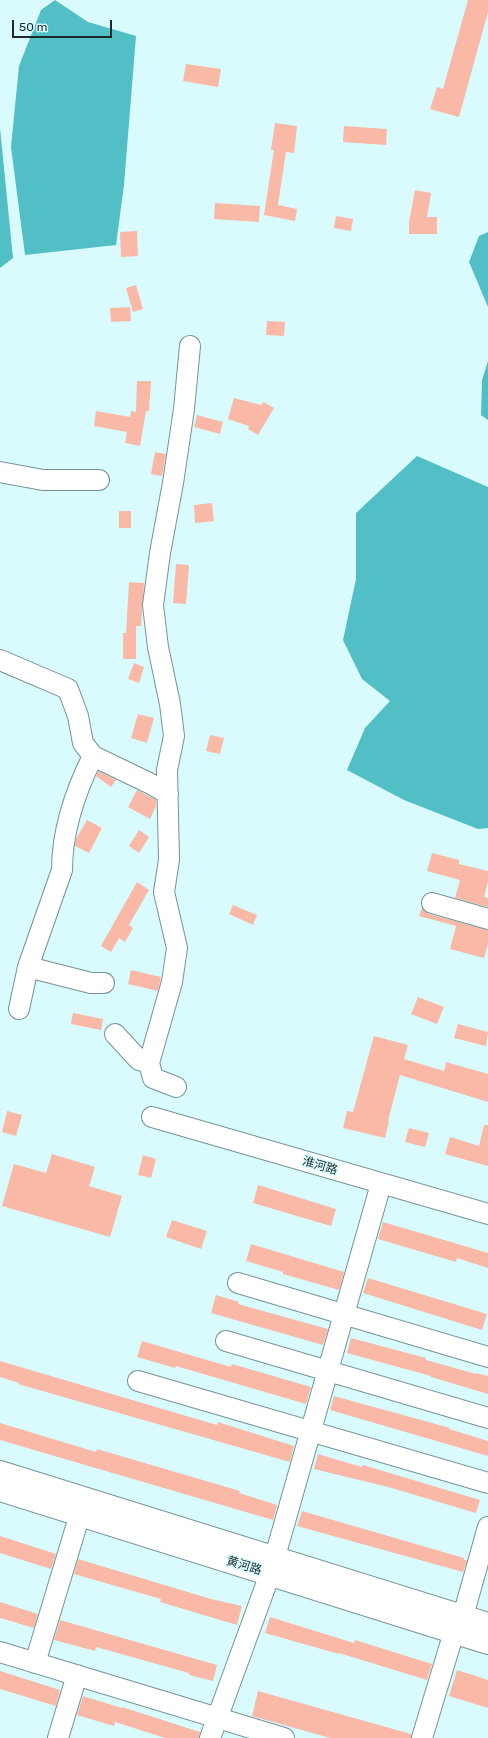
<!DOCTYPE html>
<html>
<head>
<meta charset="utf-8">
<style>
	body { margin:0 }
	#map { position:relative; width:488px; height:1738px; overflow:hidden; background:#d9fbfd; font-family:Rubik,sans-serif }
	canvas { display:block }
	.scale { position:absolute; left:12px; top:20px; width:100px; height:18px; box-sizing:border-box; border:2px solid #1d2a2b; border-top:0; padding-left:5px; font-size:12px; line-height:14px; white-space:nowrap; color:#1d2a2b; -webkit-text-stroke:3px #d9fbfd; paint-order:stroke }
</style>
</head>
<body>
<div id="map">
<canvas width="488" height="1738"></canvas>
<div class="scale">50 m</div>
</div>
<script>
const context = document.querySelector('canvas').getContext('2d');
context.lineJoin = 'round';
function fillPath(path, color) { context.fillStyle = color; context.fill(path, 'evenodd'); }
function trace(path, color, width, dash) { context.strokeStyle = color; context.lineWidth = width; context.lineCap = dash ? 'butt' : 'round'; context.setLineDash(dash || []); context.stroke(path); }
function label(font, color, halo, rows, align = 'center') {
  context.font = font + ' Rubik,"Noto Sans SC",sans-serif'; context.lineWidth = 3.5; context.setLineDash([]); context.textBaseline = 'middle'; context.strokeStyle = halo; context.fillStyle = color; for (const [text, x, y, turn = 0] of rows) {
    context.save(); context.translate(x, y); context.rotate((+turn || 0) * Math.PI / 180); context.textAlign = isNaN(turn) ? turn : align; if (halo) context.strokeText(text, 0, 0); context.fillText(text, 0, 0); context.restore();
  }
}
fillPath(new Path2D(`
	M55 0 88 22 136 36 124 185 116 245 25 255 11 147 19 66 41 10Z
	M0 128 13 258 0 268Z
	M488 232V307L469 262 479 236Z
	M488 361V420L481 415 482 380Z
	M417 456 488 487V828L478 829 404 800 347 770 365 728 390 701 362 679 343 640 356 579V513Z`), '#52bfc7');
fillPath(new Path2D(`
	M468 0H488V12L459 117 430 109 437 87 443 89Z
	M186 64 221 69 218 87 183 81Z
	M275 123 297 126 294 153 286 152 278 205 297 209 295 221 264 215 274 150H271Z
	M344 126 387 129 386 145 343 142Z
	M415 190 431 193 427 217H437V234H409V222Z
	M215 203 260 206 259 222 214 219Z
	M336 216 353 219 351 231 334 228Z
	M137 231 138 256 121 257 120 232Z
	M136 285 143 309 133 312 126 288Z
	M130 307 131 321 111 322 110 308Z
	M267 321 285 322 284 336 266 335Z
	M137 381H151L149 411H146L140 446 125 443 127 432 94 426 96 411 130 417 131 411 136 412Z
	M234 398 261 405 263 402 274 408 258 435 248 429 249 426 228 419Z
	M197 415 223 422 220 434 194 427Z
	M155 452 166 454 162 476 151 474Z
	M212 503 214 521 195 523 194 505Z
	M119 511H131V528H119Z
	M176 564 189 565 186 604 173 603Z
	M129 582 144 583 141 626H136V659H123V633H126Z
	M134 663 144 667 139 683 128 679Z
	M138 714 154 718 147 743 131 738Z
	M210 735 224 738 220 754 206 751Z
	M98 771 116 780 111 787 96 776Z
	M137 790 156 800V806L150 819 128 807Z
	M87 820 102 828 89 853 75 846 76 839Z
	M139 830 149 837 139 853 129 846Z
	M432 853 459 860V864L488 871V882L484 897 488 898V907L455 898 460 880 427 871Z
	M137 882 149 890 129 925 133 928 125 942 119 938 111 952 101 946Z
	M233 905 257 915 253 925 229 914Z
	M422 907 429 914 488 930V944L484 958 450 949 456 926 419 916Z
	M131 970 161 977 158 991 128 984Z
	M418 997 444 1007 437 1024 411 1014Z
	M73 1013 103 1019 101 1030 71 1024Z
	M458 1024 488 1032 486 1046 454 1038Z
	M374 1036 408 1045 404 1059 444 1071 446 1062 488 1074V1102L400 1075 388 1121H389L385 1138 343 1128 347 1111 353 1112Z
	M7 1111 22 1115 16 1136 2 1132Z
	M484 1125H488V1166L445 1154 450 1137 479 1146Z
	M409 1128 429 1133 425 1147 405 1142Z
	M52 1154 95 1167 89 1186 122 1196 110 1237 2 1206 14 1164 46 1173Z
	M143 1155 156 1159 151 1178 138 1175Z
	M258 1185 336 1209 331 1226 253 1203Z
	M172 1220 207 1231 201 1249 166 1237Z
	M383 1222 488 1253V1268L457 1258 456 1262 378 1239Z
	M251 1244 344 1272 339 1290 283 1274V1272L246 1261Z
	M368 1278 487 1314 482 1330 363 1293Z
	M216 1295 239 1302 238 1304 328 1329 323 1345 211 1313Z
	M351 1338 426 1358V1360L476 1374V1373L488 1376V1394L431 1377V1376L347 1353Z
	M142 1341 231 1367 232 1364 311 1387 306 1404 176 1366 175 1368 137 1357Z
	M0 1361 217 1425 218 1422 294 1446 290 1462 18 1384 19 1383 0 1377Z
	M334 1396 450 1428 449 1429 488 1441V1456L330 1410Z
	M0 1423 96 1452 97 1449 240 1491 239 1493 277 1505 273 1520 0 1440Z
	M318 1454 362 1467 363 1465 480 1500 476 1513 388 1487 314 1469Z
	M302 1511 464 1558V1560H467L463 1572 297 1526Z
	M0 1536 56 1554 51 1569 0 1553Z
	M78 1559 211 1599 242 1606 237 1625 160 1602 161 1599 74 1574Z
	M0 1602 38 1614 34 1628 0 1618Z
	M270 1617 354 1643 355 1640 432 1664 427 1680 339 1653V1654L265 1633Z
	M60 1620 217 1665 213 1681 189 1675V1673L96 1647 95 1651 54 1640Z
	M457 1670 488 1680V1708L449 1696Z
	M0 1671 60 1690 56 1706 0 1689Z
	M258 1691 411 1734V1738H330L252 1716Z
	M83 1696 122 1708V1707L200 1732 199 1738H165L115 1722 114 1726 77 1715Z`), '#f9b9a6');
const minor = new Path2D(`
	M0 472 43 480H99
	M0 660 68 689 78 716 83 743 93 756 151 784 168 794
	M432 903 488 919
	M28 967 91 983H104
	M19 1009 28 967 62 870C62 831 76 790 93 756
	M115 1034 139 1060 149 1063
	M176 1087 153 1078 149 1063 172 982 177 948 164 892 169 860 167 770 174 736 170 704 158 647 153 605 160 553 173 483 184 409 190 346
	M152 1117 488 1214
	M238 1283 488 1357
	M226 1341 488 1418
	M138 1381 488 1483
	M463 1616 488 1527
	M0 1652 284 1738
	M35 1663 80 1514
	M58 1738 77 1675
	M210 1738 270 1574 381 1184
	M422 1738 454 1632`);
const major = new Path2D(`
	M0 1472 488 1624
	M0 1490 488 1643`);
trace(minor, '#759396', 22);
trace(major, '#759396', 24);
trace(minor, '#fff', 20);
trace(major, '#fff', 22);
label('12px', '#1d2a2b', '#d9fbfd', [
	["淮河路",320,1166,16],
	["黄河路",244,1566,17]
]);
</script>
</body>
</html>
